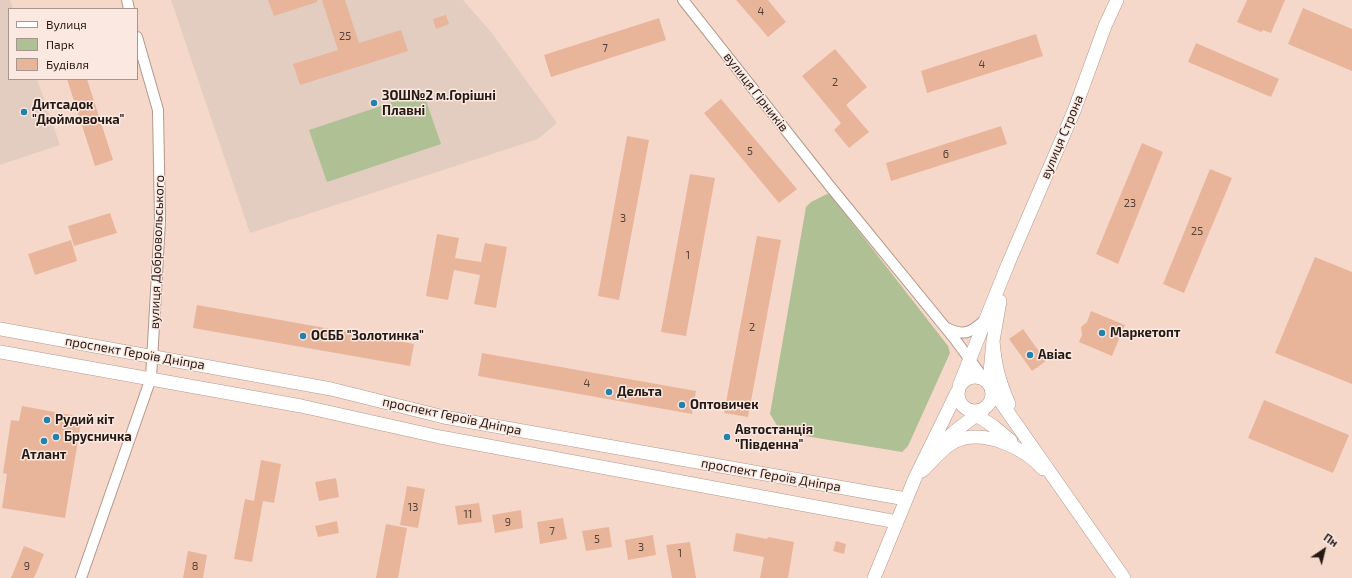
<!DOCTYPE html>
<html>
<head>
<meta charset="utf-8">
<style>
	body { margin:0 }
	#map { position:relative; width:1352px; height:578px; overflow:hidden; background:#f6d8ca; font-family:"Exo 2",sans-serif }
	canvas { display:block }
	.legend { position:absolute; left:8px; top:8px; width:130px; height:72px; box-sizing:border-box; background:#fbe8e0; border:1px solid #a5968f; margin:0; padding:5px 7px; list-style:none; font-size:12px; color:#241a15 }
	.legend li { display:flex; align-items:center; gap:8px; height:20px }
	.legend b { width:20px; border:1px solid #a5968f }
	.north { position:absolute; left:1304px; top:530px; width:40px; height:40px; -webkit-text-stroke:3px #fbe8e0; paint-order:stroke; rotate:35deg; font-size:11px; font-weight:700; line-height:16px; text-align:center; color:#241a15 }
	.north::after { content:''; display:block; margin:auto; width:14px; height:18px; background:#241a15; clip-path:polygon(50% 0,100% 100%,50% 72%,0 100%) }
</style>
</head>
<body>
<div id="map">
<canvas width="1352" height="578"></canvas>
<ul class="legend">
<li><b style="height:5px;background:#fff"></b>Вулиця</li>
<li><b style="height:11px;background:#aec094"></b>Парк</li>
<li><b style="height:11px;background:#e8b59b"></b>Будівля</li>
</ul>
<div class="north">Пн</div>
</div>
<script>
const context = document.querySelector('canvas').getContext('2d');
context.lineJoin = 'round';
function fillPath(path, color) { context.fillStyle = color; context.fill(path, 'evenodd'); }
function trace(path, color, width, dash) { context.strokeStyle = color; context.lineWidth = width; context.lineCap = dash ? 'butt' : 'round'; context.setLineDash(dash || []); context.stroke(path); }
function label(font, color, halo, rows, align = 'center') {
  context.font = font + ' "Exo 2",sans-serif'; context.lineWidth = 3; context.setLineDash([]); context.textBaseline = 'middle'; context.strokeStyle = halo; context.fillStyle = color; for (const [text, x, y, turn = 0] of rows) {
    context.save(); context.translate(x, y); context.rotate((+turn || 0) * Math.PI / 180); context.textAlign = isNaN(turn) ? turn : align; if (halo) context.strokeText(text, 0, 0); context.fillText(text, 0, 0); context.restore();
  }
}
fillPath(new Path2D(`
	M0 0H10L13 9H9V79H37L60 145 0 165Z
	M171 0H463L491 32 557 123 538 139 250 233Z`), '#e2cdc0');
fillPath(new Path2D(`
	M423 92 441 144 327 182 309 130Z
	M829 193 948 346 950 353 908 446 902 452 781 432 770 414 806 207 811 202Z`), '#aec094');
fillPath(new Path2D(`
	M268 0H317V2L274 16Z
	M322 0H345L359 43 401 30 408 51 300 85 293 64 338 50Z
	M736 0H768L786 22 768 37Z
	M1247 0H1285L1271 33 1263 30 1261 32 1237 22Z
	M1303 8 1352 29V71L1288 44Z
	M446 15 449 24 436 29 433 19Z
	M659 18 666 40 551 77 544 55Z
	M1036 34 1043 56 927 93 921 71Z
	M1196 43 1279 79 1271 97 1188 62Z
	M835 49 867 87 846 105 869 132 849 148 834 130 841 123 802 76Z
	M67 79H87L113 160 95 166Z
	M721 99 797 189 779 203 704 113Z
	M1001 126 1007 144 891 181 886 163Z
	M627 136 649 140 619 300 598 296Z
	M1142 143 1163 152 1118 264 1096 254Z
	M1210 169 1232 178 1184 293 1163 284Z
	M690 174 715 178 686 336 661 332Z
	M110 213 117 233 74 246 68 226Z
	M437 234 459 238 455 258 481 262 485 243 507 247 496 308 474 304 480 275 454 270 448 300 426 296Z
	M757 236 781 240 748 417 724 413Z
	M71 240 77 261 35 275 28 254Z
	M1315 257 1352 272V384L1275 353Z
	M197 305 414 344 410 366 193 328Z
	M1091 311 1125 325 1112 356 1079 342 1082 335 1081 327 1087 322Z
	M1023 329 1046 361 1032 371 1009 339Z
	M482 353 696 391 692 414 478 376Z
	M1264 400 1349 435 1333 473 1248 438Z
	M22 406 82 417 65 518 2 508 7 474 3 473 11 420 19 421Z
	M261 460 281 464 274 503 263 501 252 562 234 559 245 499 254 501Z
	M336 478 339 497 319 501 315 482Z
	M407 486 425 489 418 528 400 525Z
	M479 503 482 522 458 525 455 506Z
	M521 510 523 528 495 533 492 515Z
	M563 518 567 539 540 544 537 522Z
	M337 521 339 533 318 537 315 526Z
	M386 524 407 528 398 578H376Z
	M609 527 612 547 586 551 582 531Z
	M736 533 767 539 768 537 794 542 788 578H760L764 557 733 551Z
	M653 535 656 555 628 560 625 540Z
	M836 541 846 544 844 554 833 551Z
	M690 542 696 578H672L666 545Z
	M24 546 44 554 34 578H11Z
	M188 551 207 555 203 578H183Z`), '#e8b59b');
const minor = new Path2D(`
	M127 0 129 9
	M683 0 829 185 954 338 984 379
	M947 328C965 337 971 332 985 320
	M81 578 151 378 160 221 158 110 137 37`);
const tertiary = new Path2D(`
	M0 329 331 389 444 417 906 499
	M993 341C995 366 999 381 1009 404
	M0 352 301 406 440 437 897 522
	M958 394a17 17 0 1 1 34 0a17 17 0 1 1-34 0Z
	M989 383 993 341 1000 301
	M959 386 1008 264 1074 111 1105 26 1117 0
	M991 388 1124 578
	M970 411 993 426 1011 441
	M942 443 954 432 984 409
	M922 471C931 463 943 447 954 442 982 428 1024 447 1043 469
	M874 578 915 478 957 392`);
trace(minor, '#b4988b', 12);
trace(tertiary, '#b4988b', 14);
trace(minor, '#fff', 10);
trace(tertiary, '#fff', 13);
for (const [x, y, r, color] of [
	[374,103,4,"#2381ae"],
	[24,112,4,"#2381ae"],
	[1102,333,4,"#2381ae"],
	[303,336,4,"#2381ae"],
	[1030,355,4,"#2381ae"],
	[609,392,4,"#2381ae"],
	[682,405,4,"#2381ae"],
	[47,420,4,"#2381ae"],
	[56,437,4,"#2381ae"],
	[727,437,4,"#2381ae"],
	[44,441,4,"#2381ae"]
]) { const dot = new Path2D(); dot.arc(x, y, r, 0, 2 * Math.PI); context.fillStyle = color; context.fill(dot); trace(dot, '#fbe8e0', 1.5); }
label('11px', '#554136', null, [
	["4",761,11],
	["25",345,36],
	["7",605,48],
	["4",982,64],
	["2",835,82],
	["5",750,151],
	["6",946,154],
	["23",1130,203],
	["3",623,218],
	["25",1197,231],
	["1",688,255],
	["2",752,327],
	["4",587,383],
	["13",413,507],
	["11",468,514],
	["9",508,522],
	["7",552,531],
	["5",597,539],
	["3",641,547],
	["1",680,553],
	["9",27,566],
	["8",195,566]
]);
label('13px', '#241a15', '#fbe8e0', [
	["вулиця Гірників",756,92,52],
	["вулиця Строна",1062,137,-67],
	["вулиця Добровольського",157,252,-88],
	["проспект Героїв Дніпра",135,353,10],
	["проспект Героїв Дніпра",452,416,12],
	["проспект Героїв Дніпра",771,475,10]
]);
label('bold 13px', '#241a15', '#fbe8e0', [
	["ЗОШ№2 м.Горішні",382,96],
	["Плавні",382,111],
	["Дитсадок",32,105],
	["\"Дюймовочка\"",32,120],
	["Маркетопт",1110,333],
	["ОСББ \"Золотинка\"",311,336],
	["Авіас",1038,355],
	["Дельта",617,392],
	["Оптовичек",690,405],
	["Рудий кіт",55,420],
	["Автостанція",735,430],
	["\"Південна\"",735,445],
	["Брусничка",64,437],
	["Атлант",44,455,"center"]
], 'left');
</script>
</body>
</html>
